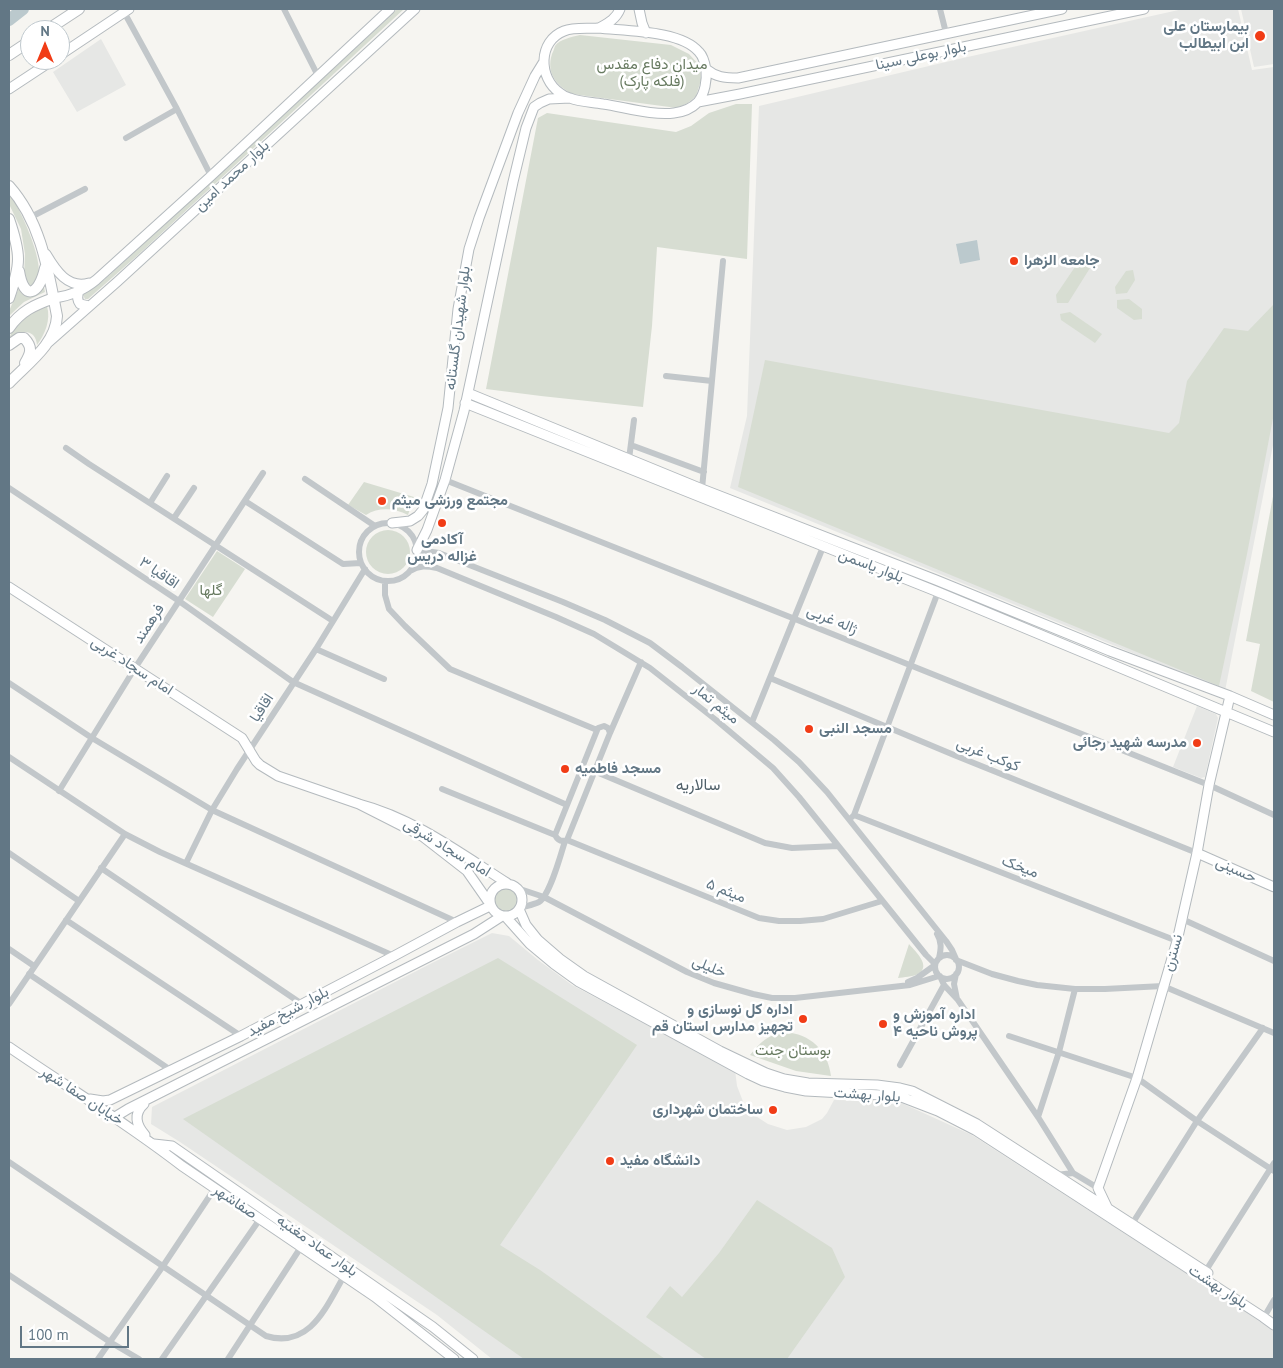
<!DOCTYPE html>
<html>
<head>
<meta charset="utf-8">
<style>
	body { margin:0 }
	#map { position:relative; width:1283px; height:1368px; overflow:hidden; background:#f6f5f1; font-family:"PT Sans",sans-serif }
	canvas { display:block }
	.frame { position:absolute; inset:0; border:10px solid #627785; pointer-events:none }
	.north { position:absolute; left:20px; top:20px; width:50px; height:50px; box-sizing:border-box; background:#fff; border:1px solid #c0c9ce; border-radius:50%; rotate:0deg; font-size:14px; font-weight:700; line-height:20px; text-align:center; color:#627785 }
	.north::after { content:''; display:block; margin:auto; width:18px; height:22px; background:#f13c16; clip-path:polygon(50% 0,100% 100%,50% 72%,0 100%) }
	.scale { position:absolute; left:20px; top:1326px; width:109px; height:22px; box-sizing:border-box; border:2px solid #627785; border-top:0; padding-left:6px; font-size:15px; line-height:18px; white-space:nowrap; color:#627785; -webkit-text-stroke:4px #fff; paint-order:stroke }
</style>
</head>
<body>
<div id="map">
<canvas width="1283" height="1368"></canvas>
<div class="frame"></div>
<div class="north">N</div>
<div class="scale">100 m</div>
</div>
<script>
const context = document.querySelector('canvas').getContext('2d');
context.lineJoin = 'round';
function fillPath(path, color) { context.fillStyle = color; context.fill(path, 'evenodd'); }
function trace(path, color, width, dash) { context.strokeStyle = color; context.lineWidth = width; context.lineCap = dash ? 'butt' : 'round'; context.setLineDash(dash || []); context.stroke(path); }
function label(font, color, halo, rows, align = 'center') {
  context.font = font + ' "PT Sans",Vazirmatn,sans-serif'; context.lineWidth = 5; context.setLineDash([]); context.textBaseline = 'middle'; context.strokeStyle = halo; context.fillStyle = color; for (const [text, x, y, turn = 0] of rows) {
    context.save(); context.translate(x, y); context.rotate((+turn || 0) * Math.PI / 180); context.textAlign = isNaN(turn) ? turn : align; if (halo) context.strokeText(text, 0, 0); context.fillText(text, 0, 0); context.restore();
  }
}
fillPath(new Path2D(`
	M1183 9H1238L1252 70 1274 67V440L1225 691 730 488 747 416 759 106 963 58Z
	M1241 9H1274V64L1254 67Z
	M101 39 126 85 77 112 53 72Z
	M1197 706 1216 714 1218 718 1205 777 1201 778 1173 767Z
	M492 933 509 936 538 960 572 985 698 1052 735 1070 737 1086 744 1104 754 1115 768 1124 787 1130 806 1127 822 1119 827 1113 834 1100 897 1101 972 1135 1274 1330V1359H492L437 1315 180 1142 151 1124 152 1107 432 963Z`), '#e6e7e5');
fillPath(new Path2D(`
	M397 9H404L138 255 88 299H85L83 295 104 280Z
	M580 35 671 45 689 54 700 66 701 80 696 96 688 103 677 108 572 94C556 85 546 73 552 54 553 52 554 49 555 46 560 39 572 37 580 35Z
	M736 104H752L747 259 657 247 652 326 643 407 541 396 486 389 538 118 547 113 676 132 691 126 709 113Z
	M9 193C20 208 44 260 38 278 37 281 36 283 34 285L30 286 27 284 24 277 25 254 21 229 9 204Z
	M1079 261 1090 268 1068 303H1057L1056 295Z
	M1133 270 1135 280 1127 293 1116 294 1115 287 1126 271Z
	M43 282 45 292 24 302 9 316V311L19 288 22 294 28 295Z
	M1129 299 1142 309V319L1134 320 1117 308V300Z
	M1274 304V413L1247 554 1219 686 738 487 765 360 1169 433 1179 423 1187 381 1224 328 1248 331Z
	M47 306C51 320 45 334 37 345 36 328 18 329 9 340 13 323 31 310 47 306Z
	M1070 312 1102 334 1095 343 1061 320 1060 314Z
	M364 482 414 497 408 515C394 508 379 507 366 515L348 505Z
	M1274 491V702L1251 691 1260 644 1246 641Z
	M366 552a22 22 0 1 1 44 0a22 22 0 1 1-44 0Z
	M217 551 245 569 213 617 185 599Z
	M494 900a12 12 0 1 1 24 0a12 12 0 1 1-24 0Z
	M909 944C915 951 932 966 918 974 912 977 904 977 898 978Z
	M498 958 637 1045 500 1245 540 1270 665 1359H524L183 1119Z
	M785 1032C810 1034 828 1050 831 1076L796 1071 750 1055C761 1042 767 1035 785 1032Z
	M757 1200 832 1248 845 1277 787 1359H706L646 1317 670 1286 682 1297 719 1253Z`), '#d7ddd2');
fillPath(new Path2D(`
	M977 240 980 260 960 264 956 244Z`), '#bbc9cd');
trace(new Path2D(`
	M9 20 23 9`), '#bbc9cd', 12);
const secondary = new Path2D(`
	M639 9 642 23 646 33
	M598 28C625 31 681 30 699 52 704 57 705 64 706 70 707 80 705 93 698 102 692 108 683 112 674 113 654 116 624 107 603 104 592 102 580 102 570 98 566 97 562 95 560 93 538 78 538 41 564 31 574 27 587 29 598 28Z
	M599 28C608 23 616 19 620 9
	M60 55 129 9
	M706 69C716 77 724 78 738 78L1062 9
	M9 89 53 60
	M698 102 740 94 1144 9
	M46 254C56 271 68 289 89 283
	M79 291C77 296 77 300 80 304L89 306
	M54 298C70 296 84 290 96 280L211 176 390 9
	M49 342 117 282 415 9
	M468 393 702 489 936 580 1110 651 1230 696 1274 715
	M465 403 938 592 1274 732
	M392 523 410 521 418 516 423 510 432 484 448 408 458 309 469 249 479 218 518 113 535 76 543 63
	M417 550 427 530 445 480 464 411 513 182 526 128 534 107 540 103 549 99 570 98
	M9 587 242 738 256 761 260 765 278 776 359 804
	M1197 853 1274 887
	M490 900a16 16 0 1 1 32 0a16 16 0 1 1-32 0Z
	M490 904 474 881 467 871 422 836 359 804C413 818 460 853 507 883
	M519 909 526 925 538 940 560 959 584 976 720 1051 766 1073 784 1079 808 1083 877 1085 900 1088 912 1091 977 1124 1208 1273
	M505 916 530 944 554 964 579 982 748 1074 763 1081 785 1087 806 1091 899 1096 938 1111 975 1130 1263 1317 1274 1325
	M9 1047C67 1087 127 1123 182 1166L375 1297 454 1359
	M90 1099 103 1101 110 1100 241 1036 394 956 457 922 490 906
	M144 1104C133 1114 136 1125 145 1135
	M115 1117 128 1109 474 934 502 916
	M154 1144 172 1146 433 1327 473 1359
	M1107 1207 1098 1188 1137 1078 1177 941 1197 853 1209 785 1230 696`);
const primary = new Path2D(`
	M47 30 79 9
	M9 55 30 41
	M9 186C41 222 48 269 57 316 56 344 27 364 9 383
	M9 219C21 254 21 264 9 298
	M19 271C24 302 39 295 45 268
	M9 328C21 311 34 305 54 298
	M9 345 19 338H24C33 347 31 353 25 363`);
trace(secondary, '#b4babe', 11);
trace(primary, '#b5babd', 12);
trace(new Path2D(`
	M284 9 318 76
	M940 9 946 33
	M124 12 177 109 211 176
	M126 138 177 109
	M31 217 85 189
	M666 376 712 381
	M631 445 704 472
	M66 448 89 464 333 621
	M629 459 634 420
	M305 479 375 526
	M445 480 795 619 1209 785 1274 815
	M9 488 179 601 293 682 567 805
	M702 489 723 261
	M245 501 343 564 361 563
	M150 503 167 476
	M174 518 194 488
	M359 552a29 29 0 1 1 58 0a29 29 0 1 1-58 0Z
	M417 552 426 551 439 553 563 602 605 620 650 643 682 667 774 740 799 762 827 792 946 941 952 950 956 959
	M410 571C419 565 427 566 437 568L556 617 594 634 650 668 716 720 773 768 799 797 926 955 935 964
	M385 581V595L389 609 405 626 450 669 597 730
	M316 649 384 679
	M770 678 954 755 1197 853
	M9 683 92 738 212 810 457 922
	M752 722 823 547
	M610 733 641 662
	M9 757 125 834 160 852 394 956
	M594 771 765 843 792 848 838 846
	M442 789 555 835
	M59 791 135 668 263 473
	M854 815 1177 941
	M852 817 854 815 938 592
	M567 840 610 733 608 728 604 726 598 728 555 835C558 841 562 842 567 840L759 918 779 921H800L823 919 882 901
	M9 853 79 901
	M186 863 212 810 237 769 316 649 365 569
	M101 868 302 1004
	M517 888 544 897 687 972 714 983 753 994 772 998H795L910 985 939 976
	M520 908C526 906 533 905 539 902 550 895 561 854 565 841
	M1182 919 1274 961
	M66 920 241 1036
	M937 934C942 942 941 949 939 958
	M9 949 34 966
	M935 967a12 12 0 1 1 24 0a12 12 0 1 1-24 0Z
	M956 960 992 974 1018 981 1037 985 1075 989H1105L1163 986 1274 1033
	M29 974 172 1071
	M956 974 954 984 957 999
	M940 976 944 985 958 1000 1038 1117 1073 1173 1098 1188
	M908 982 917 978 935 965
	M9 1004 125 834
	M1009 1036 1137 1078 1197 1121 1274 1171
	M900 1065 944 985
	M1038 1117 1059 1052 1075 989
	M9 1162 266 1336C310 1349 326 1307 344 1276
	M1056 1175 1073 1173
	M1132 1224 1197 1121 1263 1028
	M1205 1272 1274 1163
	M9 1275 110 1342 139 1359
	M1267 1312 1274 1300
	M98 1359 163 1266 215 1188
	M162 1359 260 1219
	M228 1359 301 1247`), '#c2c7ca', 6);
trace(secondary, '#fff', 9);
trace(primary, '#fff', 10);
for (const [x, y, r, color] of [
	[1260,36,6,"#f13c16"],
	[1014,261,5,"#f13c16"],
	[382,501,5,"#f13c16"],
	[442,523,5,"#f13c16"],
	[809,729,5,"#f13c16"],
	[1197,743,5,"#f13c16"],
	[565,769,5,"#f13c16"],
	[803,1019,5,"#f13c16"],
	[883,1024,5,"#f13c16"],
	[773,1110,5,"#f13c16"],
	[610,1161,5,"#f13c16"]
]) { const dot = new Path2D(); dot.arc(x, y, r, 0, 2 * Math.PI); context.fillStyle = color; context.fill(dot); trace(dot, '#fff', 2); }
label('bold 15px', '#627785', '#fff', [
	["بیمارستان علی",1249,27,"right"],
	["ابن ابیطالب",1249,44,"right"],
	["جامعه الزهرا",1024,261],
	["مجتمع ورزشی میثم",392,501],
	["آکادمی",442,540,"center"],
	["غزاله دریس",442,557,"center"],
	["مسجد النبی",819,729],
	["مدرسه شهید رجائی",1187,743,"right"],
	["مسجد فاطمیه",575,769],
	["اداره کل نوسازی و",793,1010,"right"],
	["تجهیز مدارس استان قم",793,1027,"right"],
	["اداره آموزش و",893,1015],
	["پروش ناحیه ۴",893,1032],
	["ساختمان شهرداری",763,1110,"right"],
	["دانشگاه مفید",620,1161]
], 'left');
label('15px', '#627785', '#fff', [
	["بلوار بوعلی سینا",921,56,-12],
	["بلوار محمد امین",232,176,-43],
	["بلوار شهیدان گلستانه",458,328,-83],
	["بلوار یاسمن",871,566,21],
	["اقاقیا ۳",159,573,34],
	["ژاله غربی",832,620,22],
	["فرهمند",149,624,-57],
	["امام سجاد غربی",132,666,33],
	["میثم تمار",716,704,39],
	["اقاقیا",262,708,-57],
	["کوکب غربی",988,755,22],
	["امام سجاد شرقی",447,848,31],
	["میخک",1020,867,21],
	["حسینی",1236,870,24],
	["میثم ۵",726,891,22],
	["نسترن",1173,953,-74],
	["خلیلی",709,967,22],
	["بلوار شیخ مفید",288,1012,-28],
	["بلوار بهشت",867,1095,4],
	["خیابان صفا شهر",82,1096,33],
	["صفاشهر",235,1202,34],
	["بلوار عماد مغنیه",317,1246,35],
	["بلوار بهشت",1218,1287,33]
]);
label('15px', '#687b61', '#fff', [
	["میدان دفاع مقدس",652,65],
	["(فلکه پارک)",652,82],
	["گلها",211,591],
	["بوستان جنت",793,1051]
]);
label('16px', '#506069', '#fff', [
	["سالاریه",698,785]
]);
</script>
</body>
</html>
